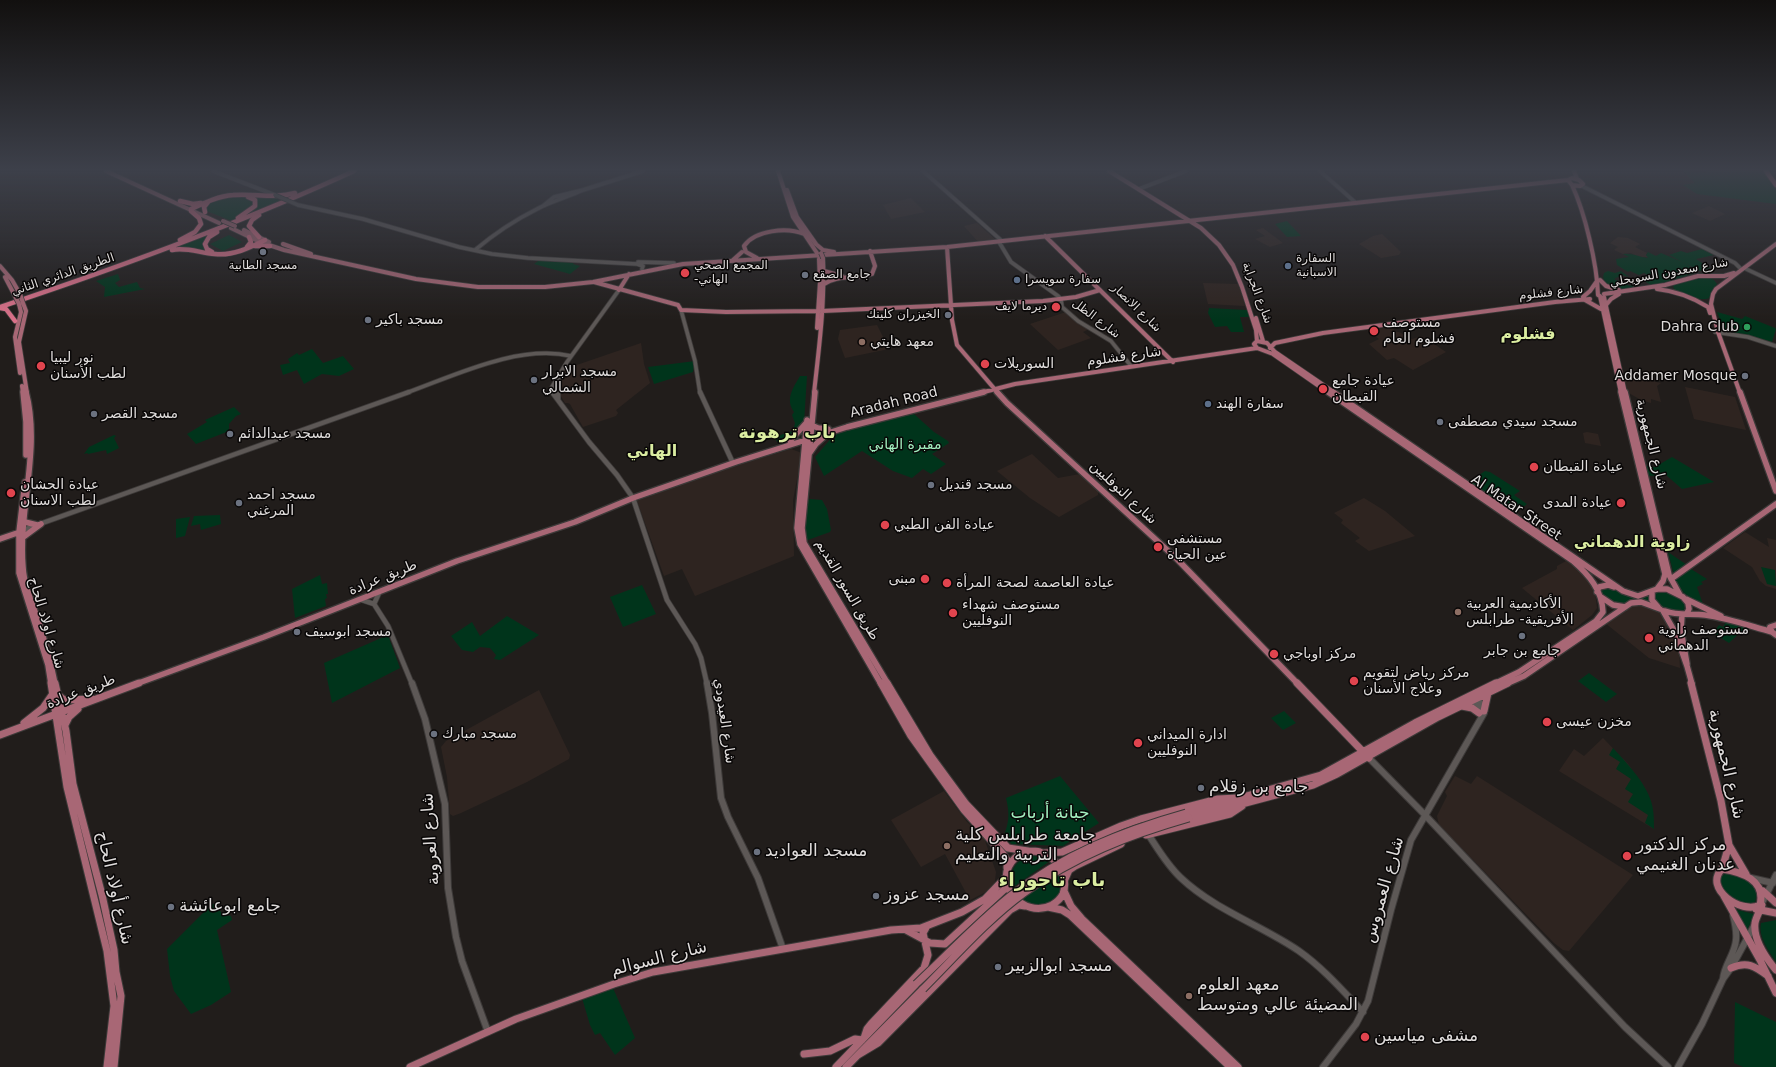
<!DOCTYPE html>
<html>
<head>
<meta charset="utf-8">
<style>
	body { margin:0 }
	canvas { display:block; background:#211d1b }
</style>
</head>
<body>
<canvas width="1776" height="1067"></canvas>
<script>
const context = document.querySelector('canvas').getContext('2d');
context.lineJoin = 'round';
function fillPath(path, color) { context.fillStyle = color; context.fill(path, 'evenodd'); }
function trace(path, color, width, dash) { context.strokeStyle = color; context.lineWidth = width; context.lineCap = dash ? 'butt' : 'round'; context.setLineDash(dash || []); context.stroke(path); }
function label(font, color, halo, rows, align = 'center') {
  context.font = font + ' "DejaVu Sans","Noto Sans Arabic",sans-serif'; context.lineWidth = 3; context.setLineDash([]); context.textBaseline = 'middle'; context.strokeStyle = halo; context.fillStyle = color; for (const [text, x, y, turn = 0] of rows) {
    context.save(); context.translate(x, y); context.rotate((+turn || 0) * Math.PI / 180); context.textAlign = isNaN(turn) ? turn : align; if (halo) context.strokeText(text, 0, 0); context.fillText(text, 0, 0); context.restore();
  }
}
fillPath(new Path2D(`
	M911 198 925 212 891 219 883 205Z
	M1709 206 1725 214 1710 221 1692 213Z
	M977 223 997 241 979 243 964 226Z
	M1263 228 1283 243 1270 247 1255 239 1265 236 1256 230Z
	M1382 234 1401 252 1399 255 1381 258 1359 244 1373 236Z
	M1618 237 1628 238 1640 244 1635 247 1647 253 1646 255 1648 257H1638L1631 253 1623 254 1614 250 1618 247 1610 243Z
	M1203 283 1239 284 1245 306 1208 304Z
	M1066 312 1089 329 1083 332 1091 338 1058 350 1030 324Z
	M877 325 889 349 845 358 838 339 840 330Z
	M1391 327 1397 332H1399L1412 339 1422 336 1446 352 1413 370 1394 358 1387 360 1369 344 1379 339 1367 330Z
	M641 343 644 364 650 383 616 410 618 413 616 416 583 427 570 404 568 403H565L559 393 558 385 562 372 568 368Z
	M1628 376 1661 383 1657 386 1661 402 1651 399V403L1641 400 1627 392 1623 378Z
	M1685 387 1735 397 1746 430 1694 419Z
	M1587 432 1598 434 1601 446 1585 443 1583 433Z
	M791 449 802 453 793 500 794 556 695 596 682 569 664 576 637 501 706 475Z
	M1032 454 1058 478 1080 474 1098 490V495L1059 517 1030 498 997 471Z
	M1364 498 1385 511 1415 536 1369 551 1355 541 1360 538 1341 523 1343 520 1334 513Z
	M1745 532 1769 547 1767 538 1776 540V589L1766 586 1760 581 1752 567 1723 548Z
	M1566 561 1574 565 1590 582 1595 592 1597 608 1592 615 1573 630 1522 588 1557 569V566Z
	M1634 603 1651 606 1665 616 1670 624 1679 651 1680 668 1649 658 1605 623Z
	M539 690 570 755 569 759 527 782 461 813 453 816 450 814 447 777 441 747 446 741Z
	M1603 738 1628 764 1638 778 1651 801 1654 829 1559 771 1574 749 1584 756Z
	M1455 776 1471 784 1477 776 1633 875 1569 951 1563 950 1554 943 1439 825 1437 816 1447 796 1445 792Z
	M944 791 967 822 984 838 996 872 994 888 970 900 945 854 921 867 891 820Z`), '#2e2420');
fillPath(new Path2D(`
	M1683 171C1691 171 1699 173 1707 172L1706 171H1760L1766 173 1776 190V204L1697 194 1683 185 1695 183Z
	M252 196 275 198 280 201 232 221 204 210 205 205 224 197Z
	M1287 221 1301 236 1287 237 1275 224Z
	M224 228 206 241 209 251 173 249 166 251Z
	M229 235 242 242 223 251 210 244Z
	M1702 249 1714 255 1696 259 1710 268 1700 271 1669 255 1681 251 1687 253Z
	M1648 252 1656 256 1661 253 1685 263 1698 272 1653 286 1644 281 1651 277 1644 273 1639 275 1630 271 1628 272 1617 265 1616 259 1629 257 1623 254C1632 253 1639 257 1648 258L1646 255Z
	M541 259 574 262 573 264 580 266 570 274 534 264Z
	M1608 271 1615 273 1621 271 1629 277 1622 275 1614 279 1630 286 1638 281C1632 293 1614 290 1605 282L1603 277 1604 273Z
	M118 274 120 280 115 283 119 287 137 282 140 288 145 289 104 297 105 287 96 281Z
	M1707 277 1714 280 1717 284 1712 290 1709 298C1701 302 1677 295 1673 287L1674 285 1699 278Z
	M1209 308 1247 310 1249 317H1240L1244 332H1231L1227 326 1215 327 1208 313Z
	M1717 312 1742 319 1745 316 1775 328 1776 329 1772 342 1750 336 1724 331Z
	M312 349 323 363 343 356 354 369 339 376 322 374 304 384 297 370 283 375 280 365 290 363 288 359 297 353 299 355Z
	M695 361 693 372 654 384 648 367Z
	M800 376H807L804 423 789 440 778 443 774 437 793 431 795 423 792 415 794 412C785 399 793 388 800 376Z
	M234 407 241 414 236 416 229 424V431L196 444 187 434 207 422 205 420Z
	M914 414 934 432 948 441 949 443 932 454 946 464 931 474 923 469 912 478 893 471 862 451 824 476 815 457 834 435 865 425Z
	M114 435 116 436 114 438 119 448 107 454 106 450 88 454 87 453 84 454 89 447Z
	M1672 457 1714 482 1682 489 1666 475 1648 476 1647 466 1655 467Z
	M1485 471 1490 472 1520 491 1514 495 1527 504 1516 513 1511 512 1469 482Z
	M810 499 822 500 827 509 831 530 830 532 805 541V502Z
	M220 515 221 524 201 530 200 524 191 526 194 516Z
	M190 517 185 536 176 538V519Z
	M1668 552 1687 565 1674 575Z
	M1761 567 1775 570 1776 586 1767 584Z
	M1689 568 1691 569 1707 579 1701 582 1703 584 1697 587 1704 607 1684 593 1674 579Z
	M320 575 322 584 327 583 328 594H326L327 598 325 599 326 606 295 618 292 589Z
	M642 585 656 614 623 627 610 597Z
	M1608 587C1622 591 1633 602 1648 596L1651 603C1644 601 1638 600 1632 601 1628 601 1626 604 1623 604 1615 605 1605 599 1601 593L1603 589Z
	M1658 591C1669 591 1680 595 1685 605L1684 610C1674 616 1656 607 1654 596Z
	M507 616 539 635 500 660 494 659 496 655 490 648 480 647 473 652 462 650 451 636 472 622 480 636Z
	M1726 622 1746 627 1729 643 1713 633 1719 625 1723 627Z
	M388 635 400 668 332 703 324 663Z
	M1589 673 1617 694 1606 702 1578 681Z
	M1284 711 1296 723 1283 730 1271 718Z
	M1613 748C1626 762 1645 782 1651 801 1654 810 1654 820 1654 829L1645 823 1648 815 1628 802 1633 794 1625 789 1631 779 1616 769 1620 762 1609 755Z
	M1060 776 1099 823 1063 846 1012 844 1003 838C1009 822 1010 815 1006 798Z
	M1034 856 1050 861 1012 888C1007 872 1017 857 1034 856Z
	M1060 872C1060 878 1062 885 1060 891 1055 910 1032 905 1020 899Z
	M1728 872C1741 875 1752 881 1757 894L1755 902C1741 908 1718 892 1721 877Z
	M216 903 222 914 231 916 232 920 217 930 231 992 211 1005 191 1014 174 991 170 976 167 949 211 905Z
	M1734 909 1754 914 1747 931Z
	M1776 920V962C1769 951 1758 937 1761 923Z
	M613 988 635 1038 615 1055 600 1033 595 1035 590 1025 582 998Z
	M1735 1002 1776 1022V1067H1743L1734 1063Z`), '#00341b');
const minorFar2 = new Path2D(`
	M213 171 275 195
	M923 171 1002 241
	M1320 171 1356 203
	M1582 186 1735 263 1740 268
	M1139 189 1186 171
	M298 205 363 219 459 247 492 254 528 258 637 264 643 266 642 269
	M543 206 554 197 583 190 643 171
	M999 242 1011 262 1058 296 1061 299 1062 307 1078 321 1111 341 1131 366
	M475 250C494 234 515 220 537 209 551 201 568 197 583 190
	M638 262 674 263
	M1744 268 1776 283
	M681 310 695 361 700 393
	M1715 332 1748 337 1776 346
	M406 393C456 375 519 344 571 356
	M552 393 551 391 552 387 567 362 619 290
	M558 393 559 379`);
const minorFar1 = new Path2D(`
	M552 392 589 442 617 475 633 498 667 600 695 644 701 658 707 684
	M700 392 732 461
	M558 399V392
	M23 530 409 392
	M362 600 374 604 388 626 412 684
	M374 604 379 593`);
const minor = new Path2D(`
	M412 683 425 719 445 804 448 888 456 937 462 961 488 1032
	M707 683 712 713 721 798 728 817 758 878 783 949
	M1473 697 1479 712
	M1369 758 1425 815 1625 1027 1668 1067
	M1148 834C1158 849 1167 865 1181 878 1215 910 1261 925 1299 951 1323 968 1343 991 1363 1012
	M1751 878 1773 883
	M1763 901 1776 875
	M1723 979C1724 965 1735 954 1736 940 1737 932 1735 923 1733 915
	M1323 1067 1356 1024 1368 1001 1391 910 1411 840 1484 713 1477 696
	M1678 1067 1702 1024 1723 979 1731 968 1754 926`);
const majorFar2 = new Path2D(`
	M106 171 219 223
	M778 171 793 217 817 253
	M1109 171 1201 228 1219 245 1233 265 1242 287 1256 330 1257 341
	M1574 171 1577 179
	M1572 178 1579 180 1583 184 1580 186 1572 185 1568 180Z
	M1572 185C1585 213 1597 264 1598 295L1600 296 1621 393
	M787 190 797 217 816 244
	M231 228 260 242 284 250 416 279 478 287H545L593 282 683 264 947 247 1568 180
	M244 230 269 242
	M1045 236 1173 362
	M283 244 311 254
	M817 245 823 250 834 252
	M947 247 952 320 957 345 998 393
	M757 258 746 252 744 246C755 230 787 227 804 234
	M733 260 742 252
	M0 266 12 280 20 294
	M824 271 842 276
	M5 277 15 296
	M1600 280 1606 286 1619 290
	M594 282 678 305 681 310 726 312 818 311
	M824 284C838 274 856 280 872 274L875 266 870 251
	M1657 289C1675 291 1692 297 1708 307L1710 313
	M619 290 629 274
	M1604 294 1665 285 1698 276H1724L1734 273
	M1583 297 1590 291 1597 281
	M1604 297 1625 393
	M1585 300 1601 309
	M23 303 26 311 19 342 27 393
	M19 304 21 312 15 337 20 373
	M1606 305 1611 299 1619 294
	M822 311 1043 301 1076 297 1100 290
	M1256 318 1263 341
	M817 328 820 282 819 259
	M1270 348 1275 343 1323 333 1555 302 1590 299
	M22 386 23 393
	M814 393C819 348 825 303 823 258
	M980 393 1015 384 1257 348
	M1329 393 1273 354 1257 348 1254 344 1257 341 1267 343 1275 352 1335 393
	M1740 393 1718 332 1711 304 1713 294 1716 289 1776 244`);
const majorFar1 = new Path2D(`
	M23 392 26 422V455
	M26 392C41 449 18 510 23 567 24 585 32 603 38 620 45 642 51 662 55 684
	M815 392 802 528 804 543 888 684
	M997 392 1007 403 1177 559 1298 684
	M1328 392 1573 561C1589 575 1602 590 1603 612L1596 621 1519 672 1494 684
	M1333 392 1623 591 1638 596 1657 589H1667L1683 597 1688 603 1689 609 1687 613
	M1621 392 1665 574 1663 581 1657 589
	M1625 392 1669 575 1680 595
	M1740 392 1776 491
	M807 420 797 528 800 544 881 684
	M811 425 818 428 828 429
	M790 441 807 422
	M809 454 816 444 826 435
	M25 482 19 532V573L48 665 51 684
	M25 522 37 525
	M22 538 41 524
	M0 539 20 532
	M1671 579 1776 504
	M1597 592 1599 587 1608 585 1614 587
	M1652 592V600L1658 607
	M1601 597 1613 605 1625 607
	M1686 599 1721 616
	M1663 611 1675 632 1687 666 1692 684
	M1665 611C1678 616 1692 613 1705 615 1728 618 1750 626 1772 632L1776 635
	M1682 615 1681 630 1687 664
	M1772 632 1770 627 1776 625
	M136 684 264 637 457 561 575 522 633 498 736 462 847 427 984 392
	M1506 684 1524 676 1631 603 1641 602 1660 609`);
const major = new Path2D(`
	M51 683 67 787 107 951 114 1006 107 1067
	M55 683 66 731 73 784 102 895 114 950 116 972 121 996 114 1067
	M881 683 911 736 964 810 1003 854 1007 860V868
	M887 683 930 755 966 804 1008 848 1028 851
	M1297 683 1369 758
	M1691 683 1721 801 1729 845 1746 874
	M58 695 64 700 92 699
	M1462 706 1472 708 1479 713
	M1484 711 1488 693
	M24 723 43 708 52 695
	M65 725 69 717 78 709
	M0 735 139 683
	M1186 813 1321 775 1415 723 1496 683
	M1189 818 1313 785 1337 774 1438 717 1508 683
	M1146 835 1230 814 1242 806
	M1028 851C1032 851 1036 851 1040 852 1057 857 1069 877 1063 894 1061 898 1057 902 1052 905 1023 920 990 882 1015 858 1018 855 1024 853 1028 851Z
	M1045 853 1062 852 1121 826 1141 819 1218 799 1237 798
	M1722 869 1729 845
	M1722 869C1742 872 1766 880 1760 905 1741 915 1703 888 1722 869Z
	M1065 879 1069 870 1075 866 1121 844
	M1064 891 1071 906 1082 919 1238 1067
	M1763 891 1776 903
	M1724 896 1760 960 1776 993
	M1762 905C1760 911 1756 917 1755 923 1753 940 1766 958 1776 970
	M1048 907 1062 910 1070 915 1230 1067
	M1756 909 1776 913
	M906 930 930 943 945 944 1007 887
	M1731 968C1747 961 1755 966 1768 976
	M864 1038 867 1029 871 1024 924 968 928 955 923 933 927 926
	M804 1054 830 1051 855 1039 862 1040
	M858 1055 878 1043 1010 910 1019 905 1025 906
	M410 1067 516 1019 614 984 653 972 891 930 921 928 962 912 985 899 1006 877
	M836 1067 916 984
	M846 1067 923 989`);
const highway = new Path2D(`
	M1766 171 1776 185
	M180 201 193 204 201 203
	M205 212 204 207 208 202
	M259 215 252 220 249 226 259 237
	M238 218 255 206V200L248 197
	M180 240 195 232 201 224 199 218 191 211V209C204 203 218 196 233 195 254 193 274 199 295 193
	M255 246H270
	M247 247 251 242 249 237
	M172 250C187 247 200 253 215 254 233 256 249 248 265 240
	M212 252 207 249 205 244 209 237 217 232
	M0 307C120 267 239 224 354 171
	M0 308 6 309 15 321`);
trace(minorFar2, '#3d3a39', 5);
trace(minorFar1, '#3d3a39', 6);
trace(minor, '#3d3a39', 8);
trace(majorFar2, '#3d3a39', 5.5);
trace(majorFar1, '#3d3a39', 8);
trace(major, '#3d3a39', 9);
trace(highway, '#3d3a39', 6);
trace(minorFar2, '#5d5856', 3.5);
trace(minorFar1, '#5d5856', 4.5);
trace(minor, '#5d5856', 6);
trace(majorFar2, '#a86775', 4);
trace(majorFar1, '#a86775', 5.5);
trace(major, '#a86775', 7);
trace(highway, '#da7189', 4.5);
const minorBridge = new Path2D(`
	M275 195 298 205`);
const majorBridgeFar1 = new Path2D(`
	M223 221 235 226
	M821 253 823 258
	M20 294 23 303
	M15 296 19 304`);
const majorBridge = new Path2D(`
	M916 984C947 955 976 924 1009 897 1062 855 1122 831 1186 813
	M923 989C956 956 987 920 1024 893 1074 856 1130 835 1189 818`);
trace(minorBridge, '#3d3a39', 5, []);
trace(majorBridgeFar1, '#3d3a39', 5.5, []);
trace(majorBridge, '#3d3a39', 9, []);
trace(minorBridge, '#5d5856', 3.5);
trace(majorBridgeFar1, '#a86775', 4);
trace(majorBridge, '#a86775', 7);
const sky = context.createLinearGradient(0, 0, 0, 320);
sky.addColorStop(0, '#12100f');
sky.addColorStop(0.53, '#3d404a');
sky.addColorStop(1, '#3d404a00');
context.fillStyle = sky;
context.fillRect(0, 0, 1776, 320);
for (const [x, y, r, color] of [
	[263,252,4,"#6b7280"],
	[1288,266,4,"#5c6f8a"],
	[685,273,5,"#e0444e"],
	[805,275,4,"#6b7280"],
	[1017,280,4,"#5c6f8a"],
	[1056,307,5,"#e0444e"],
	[948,315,4,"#6b7280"],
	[368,320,4,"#6b7280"],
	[1747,327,4,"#2e9e5b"],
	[1374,331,5,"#e0444e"],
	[862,342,4,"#8d6e63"],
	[985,364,5,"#e0444e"],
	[41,366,5,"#e0444e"],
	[1745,376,4,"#6b7280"],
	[534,380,4,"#6b7280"],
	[1323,389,5,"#e0444e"],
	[1208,404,4,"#5c6f8a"],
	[94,414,4,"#6b7280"],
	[1440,422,4,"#6b7280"],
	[230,434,4,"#6b7280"],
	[1534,467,5,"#e0444e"],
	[931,485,4,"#6b7280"],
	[11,493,5,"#e0444e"],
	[239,503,4,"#6b7280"],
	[1621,503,5,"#e0444e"],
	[885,525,5,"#e0444e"],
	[1158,547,5,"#e0444e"],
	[925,579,5,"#e0444e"],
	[947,583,5,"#e0444e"],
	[1458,612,4,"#8d6e63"],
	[953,613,5,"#e0444e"],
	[297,632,4,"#6b7280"],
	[1522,636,4,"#6b7280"],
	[1649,638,5,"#e0444e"],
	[1274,654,5,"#e0444e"],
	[1354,681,5,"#e0444e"],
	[1547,722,5,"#e0444e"],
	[434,734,4,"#6b7280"],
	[1138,743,5,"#e0444e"],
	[1201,788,4,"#6b7280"],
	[947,846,4,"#8d6e63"],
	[757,852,4,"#6b7280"],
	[1627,856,5,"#e0444e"],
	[876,896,4,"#6b7280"],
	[171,907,4,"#6b7280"],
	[998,967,4,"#6b7280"],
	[1189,996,4,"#8d6e63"],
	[1365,1037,5,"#e0444e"]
]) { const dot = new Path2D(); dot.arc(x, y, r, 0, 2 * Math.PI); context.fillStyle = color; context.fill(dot); trace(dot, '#090707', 1.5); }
label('12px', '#dfdcdb', '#090707', [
	["السفارة",1296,259],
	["الاسبانية",1296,273],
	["مسجد الطابية",263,266,"center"],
	["المجمع الصحي",694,266],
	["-الهاني",694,280],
	["جامع الصقع",813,275],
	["سفارة سويسرا",1025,280],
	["ديرما لايف",1047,307,"right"],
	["الخيزران كلينك",940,315,"right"]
], 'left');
label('12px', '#dfdcdb', '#090707', [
	["شارع سعدون السويحلي",1669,273,-10],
	["الطريق الدائري الثاني",63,275,-19],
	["شارع الجرابة",1257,293,69],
	["شارع فشلوم",1551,293,-6],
	["شارع الانصار",1136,308,44],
	["شارع الظل",1096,319,37]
]);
label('14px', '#dfdcdb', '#090707', [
	["مسجد باكير",376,320],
	["مستوصف",1383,323],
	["فشلوم العام",1383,339],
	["Dahra Club",1739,327,"right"],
	["معهد هايتي",870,342],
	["نور ليبيا",50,358],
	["لطب الأسنان",50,374],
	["السوريلات",994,364],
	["مسجد الابرار",542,372],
	["الشمالي",542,388],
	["Addamer Mosque",1737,376,"right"],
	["عيادة جامع",1332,381],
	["القبطان",1332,397],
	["سفارة الهند",1216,404],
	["مسجد القصر",102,414],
	["مسجد سيدي مصطفى",1448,422],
	["مسجد عبدالدائم",238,434],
	["عيادة القبطان",1543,467],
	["عيادة الحشان",20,485],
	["لطب الاسنان",20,501],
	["مسجد قنديل",939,485],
	["مسجد احمد",247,495],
	["المرغني",247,511],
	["عيادة المدى",1612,503,"right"],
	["عيادة الفن الطبي",894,525],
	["مستشفى",1167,539],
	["عين الحياة",1167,555],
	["مبنى",916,579,"right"],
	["عيادة العاصمة لصحة المرأة",956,583],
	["الأكاديمية العربية",1466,604],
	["الأفريقية- طرابلس",1466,620],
	["مستوصف شهداء",962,605],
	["النوفليين",962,621],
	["مستوصف زاوية",1658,630],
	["الدهماني",1658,646],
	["مسجد ابوسيف",305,632],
	["جامع بن جابر",1522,651,"center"],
	["مركز اوباجي",1283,654],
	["مركز رياض لتقويم",1363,673],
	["وعلاج الأسنان",1363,689],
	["مخزن عيسى",1556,722],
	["مسجد مبارك",442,734],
	["ادارة الميداني",1147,735],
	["النوفليين",1147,751]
], 'left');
label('14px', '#dfdcdb', '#090707', [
	["شارع فشلوم",1124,357,-8],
	["Aradah Road",894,403,-14],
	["شارع الجمهورية",1651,444,76],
	["شارع النوفليين",1123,493,43],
	["Al Matar Street",1516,508,34],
	["طريق عرادة",383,578,-22],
	["طريق السور القديم",847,590,60],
	["شارع اولاد الحاج",46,623,73],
	["طريق عرادة",81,692,-21],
	["شارع العيدودي",724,721,82]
]);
label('14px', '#a3f0c0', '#090707', [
	["مقبرة الهاني",905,445]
]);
label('bold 16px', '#dbeda1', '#090707', [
	["فشلوم",1528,335],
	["الهاني",652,452],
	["زاوية الدهماني",1632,543]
]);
label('17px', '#dfdcdb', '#090707', [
	["شارع الجمهورية",1726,764,77],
	["شارع العروبة",431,839,-94],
	["شارع أولاد الحاج",114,888,77],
	["شارع العمروس",1384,890,-74],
	["شارع السوالم",659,959,-14]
]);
label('17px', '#dfdcdb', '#090707', [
	["جامع بن زقلام",1209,788],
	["جامعة طرابلس كلية",955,836],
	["التربية والتعليم",955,856],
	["مركز الدكتور",1636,846],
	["عدنان الغنيمي",1636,866],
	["مسجد العواديد",765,852],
	["مسجد عزوز",884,896],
	["جامع ابوعائشة",179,907],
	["مسجد ابوالزبير",1006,967],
	["معهد العلوم",1197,986],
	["المضيئة عالي ومتوسط",1197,1006],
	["مشفى مياسين",1374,1037]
], 'left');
label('17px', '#a3f0c0', '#090707', [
	["جبانة أرباب",1050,814]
]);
label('bold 18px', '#dbeda1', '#090707', [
	["باب ترهونة",787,433]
]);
label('bold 19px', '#dbeda1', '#090707', [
	["باب تاجوراء",1052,881]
]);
</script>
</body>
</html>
